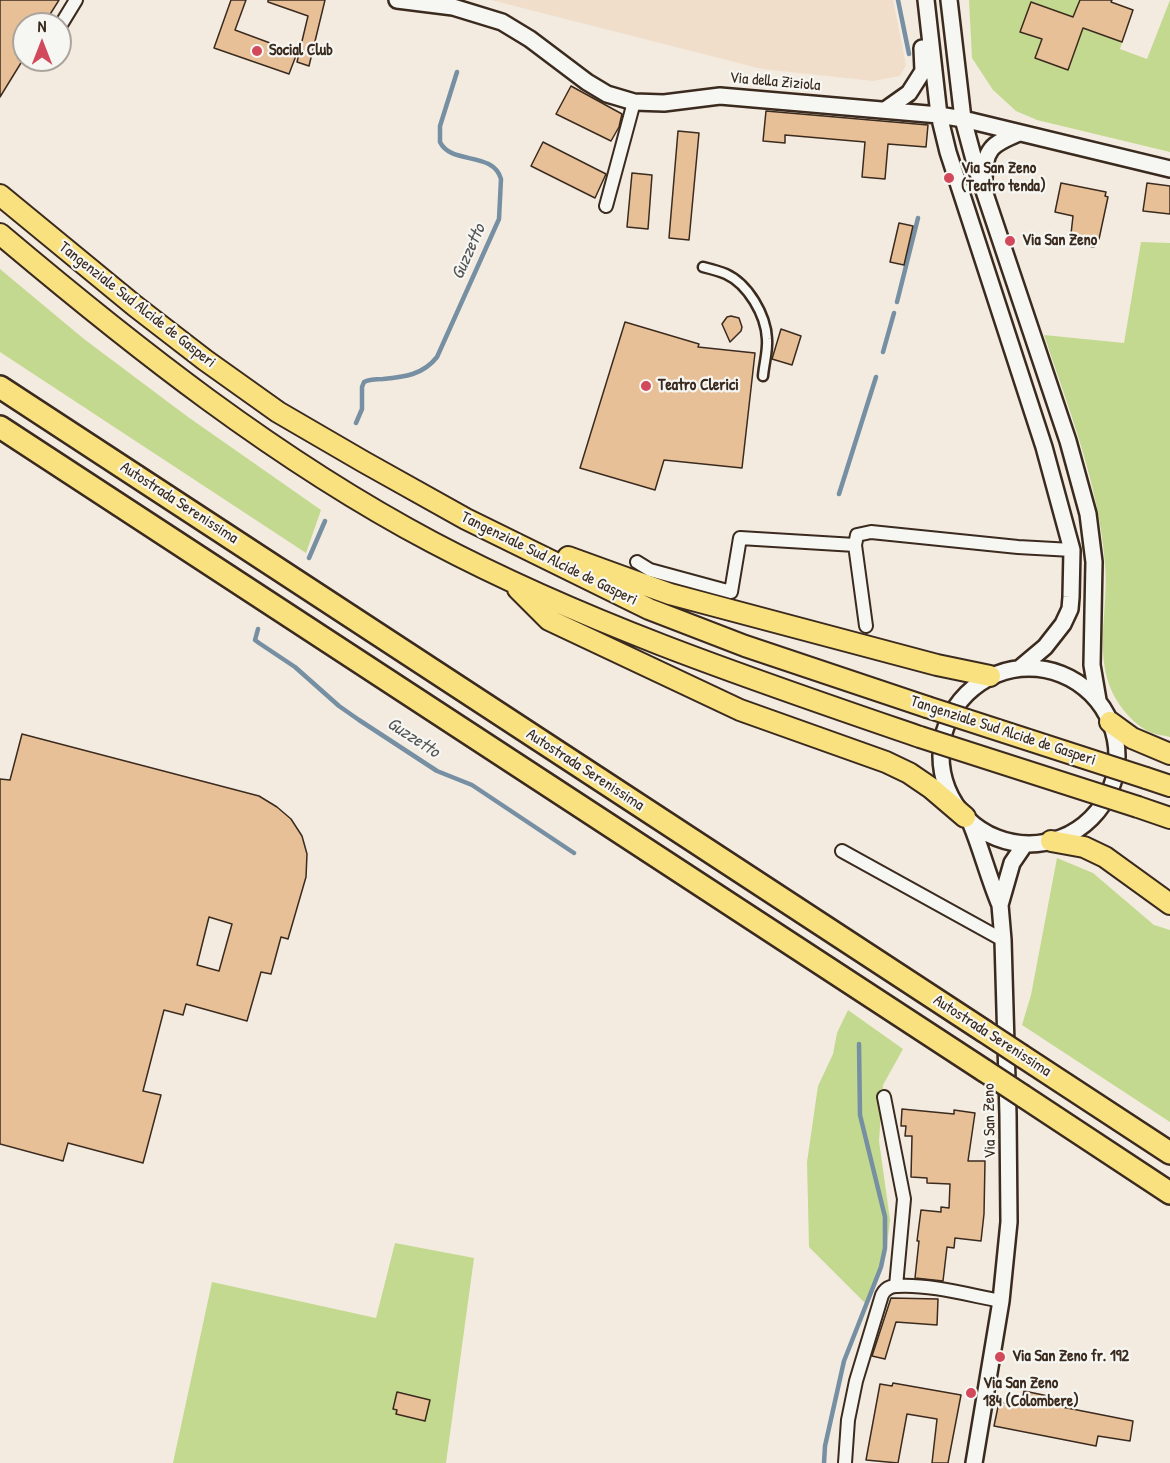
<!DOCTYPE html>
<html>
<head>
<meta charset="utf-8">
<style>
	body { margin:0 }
	#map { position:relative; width:1170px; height:1463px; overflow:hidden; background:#f3ebe0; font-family:"Patrick Hand",sans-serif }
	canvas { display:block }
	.north { position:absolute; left:12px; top:12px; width:60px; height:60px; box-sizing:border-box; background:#f6f6f2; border:2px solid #aba49d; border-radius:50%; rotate:0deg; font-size:16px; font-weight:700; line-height:24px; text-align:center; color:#3b2a1e }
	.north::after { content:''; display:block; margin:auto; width:21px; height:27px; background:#d1495b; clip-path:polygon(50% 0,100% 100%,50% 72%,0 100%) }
</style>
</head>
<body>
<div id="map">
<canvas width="1170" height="1463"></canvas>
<div class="north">N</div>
</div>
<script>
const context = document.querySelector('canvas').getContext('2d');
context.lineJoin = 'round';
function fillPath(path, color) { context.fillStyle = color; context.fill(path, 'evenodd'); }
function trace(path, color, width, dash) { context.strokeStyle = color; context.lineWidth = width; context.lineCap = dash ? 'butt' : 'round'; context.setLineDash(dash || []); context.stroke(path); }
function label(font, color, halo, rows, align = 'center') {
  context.font = font + ' "Patrick Hand",sans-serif'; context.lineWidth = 4.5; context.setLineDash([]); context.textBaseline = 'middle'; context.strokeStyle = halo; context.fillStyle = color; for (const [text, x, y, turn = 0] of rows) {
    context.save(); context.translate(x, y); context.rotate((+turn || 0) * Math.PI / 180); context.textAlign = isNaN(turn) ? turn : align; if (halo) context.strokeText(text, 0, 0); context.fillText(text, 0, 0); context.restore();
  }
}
fillPath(new Path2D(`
	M491 0H893L906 65 900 76 873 81 762 69Z`), '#f0deca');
fillPath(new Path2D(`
	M969 0H1112L1111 2 1133 10 1120 49 1147 59 1170 0V152L1037 120 1016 111 993 90 972 58Z
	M1141 242 1170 243V737C1162 735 1151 734 1144 729 1130 720 1116 703 1110 687 1095 647 1109 605 1105 564 1099 485 1069 410 1044 335L1124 343Z
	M0 269 84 339 188 417 321 510 306 553 0 352Z
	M1057 858 1093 873 1154 925 1170 930V1122L1022 1025 1031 995Z
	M848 1010 903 1049 883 1085 879 1141 890 1220 886 1254 865 1303 809 1247 807 1162 818 1086 833 1054 837 1033Z
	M395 1243 474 1258 446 1463H173L212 1282 376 1318Z`), '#c3d98f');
trace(new Path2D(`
	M898 0 909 54
	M897 302 918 218
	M883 352 894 313
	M356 423 362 409V387L364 382C370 379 376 379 383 379 404 377 423 375 437 357L499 219 501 179C493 151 451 165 440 142V126L457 72
	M839 494 876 377
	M309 558 325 521
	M258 629 255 640 259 643 295 667 339 706 359 720 437 771 472 785 574 853
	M824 1463 825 1446 844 1361 881 1267 885 1248V1217L860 1115 859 1044`), '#768fa3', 4.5);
const building = new Path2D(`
	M0 0H59L44 24H24V58L0 97Z
	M231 0H246L235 30 297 53 289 74 214 48Z
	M268 0H325L309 66 297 62 308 16 268 2Z
	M1080 0H1112L1111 2 1133 10 1122 42 1083 28 1068 70 1035 58 1042 39 1020 32 1031 2 1073 17Z
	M571 86 622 114 619 127 611 141 556 114Z
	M766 111 928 125 926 147 888 144 885 179 862 177 865 142 785 135V143L763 141Z
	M678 131 699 133 689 240 669 238Z
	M543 142 606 174 595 198 531 166Z
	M632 173 652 175 648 229 627 227Z
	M1061 183 1106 192 1105 196 1108 197 1099 239H1096L1094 247 1070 243 1073 216 1055 212Z
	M1147 183 1170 186V214L1143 211Z
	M899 223 913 226 904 265 890 262Z
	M731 316 739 318 742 327 741 331 730 342 722 324 727 317Z
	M625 322 699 344 698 347 755 353 742 468 664 460 655 490 580 468Z
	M781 329 801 336 792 365 772 359Z
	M22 734 259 796 277 807 291 819 302 836 307 854 306 877 288 939 281 937 271 974 261 972 247 1021 186 1004 183 1015 164 1010 143 1091 161 1095 143 1163 68 1143 63 1161 0 1144V779L10 780ZM209 917 232 924 219 971 197 965Z
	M902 1109 954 1114V1110L975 1113 968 1161H985L984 1214 981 1241 955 1238 954 1248 947 1247 943 1281 915 1278 919 1241H917L921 1210 941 1212V1207L949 1208 950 1184 927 1183V1178L911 1177 912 1136H905L906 1126H901Z
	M891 1298 938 1299 937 1325 896 1322 885 1359 872 1356Z
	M893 1383 961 1395 948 1463H932L937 1419 907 1414 898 1463 866 1460 880 1384 892 1386Z
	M1024 1391 1053 1397 1052 1405 1133 1421 1130 1441 1098 1436 1096 1446 994 1426 999 1402 1021 1406Z
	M397 1392 430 1400 425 1421 396 1414 397 1410 393 1409Z`);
fillPath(building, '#e8c098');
trace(building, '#3b2a1e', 1.5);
const pedestrian = new Path2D(`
	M703 267C711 269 719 271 726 274 748 284 766 315 767 339 768 351 764 364 763 376`);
const minor = new Path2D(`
	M62 23 76 0
	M606 206 634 102
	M855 545 857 535 871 532 1018 547 1072 550
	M637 562 650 570 731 592 740 538 855 545 866 626
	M842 851 1003 940
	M884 1097 904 1199 896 1286
	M845 1463 848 1420 856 1381 882 1295C885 1289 890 1286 897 1286 930 1284 969 1295 1001 1301`);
const tertiary = new Path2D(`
	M397 0 453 7 502 22 530 39 587 82 607 94 634 102 664 103 720 96 939 115 963 119 1170 169
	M926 0 939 115 948 152 1044 447 1072 550 1071 597 1070 609 1063 624 1045 647 1020 668
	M949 0 963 119 976 167 1068 441 1088 514 1094 562 1092 665 1098 700
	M885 110 909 93 923 71 922 48
	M984 180C984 149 992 144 1019 133
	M941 756a88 88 0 1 1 176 0a88 88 0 1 1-176 0Z
	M971 824C982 851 989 879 1000 905
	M974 1463 1001 1301 1009 1222 1008 1115 1003 940 1000 905 1012 863 1025 844`);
const trunk = new Path2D(`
	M0 195 135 306 205 360 278 412 364 462 466 519 649 609 745 646 927 707
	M0 234C134 347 277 460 432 542 587 624 754 680 920 737
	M568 557 670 594 937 665 990 676
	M518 589 549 620 740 710 886 762 909 773 931 788 965 817
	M1110 722 1132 738 1170 754
	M1146 778 1170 786
	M1138 807 1170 818
	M1051 841 1084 847 1105 857 1170 904`);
const motorway = new Path2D(`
	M0 387 984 1031
	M0 427 985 1071
	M1022 1056 1170 1153
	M1023 1096 1170 1193`);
trace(pedestrian, '#3b2a1e', 13);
trace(minor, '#3b2a1e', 16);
trace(tertiary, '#3b2a1e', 20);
trace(trunk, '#3b2a1e', 24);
trace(motorway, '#3b2a1e', 26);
trace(pedestrian, '#f6f6f2', 8);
trace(minor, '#f6f6f2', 12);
trace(tertiary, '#f6f6f2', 15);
trace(trunk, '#fae180', 20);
trace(motorway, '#fae180', 21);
const trunkBridge = new Path2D(`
	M927 707 1146 778
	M920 737 1138 807`);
const motorwayBridge = new Path2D(`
	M984 1031 1022 1056
	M985 1071 1023 1096`);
trace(trunkBridge, '#3b2a1e', 24, []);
trace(motorwayBridge, '#3b2a1e', 26, []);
trace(trunkBridge, '#fae180', 20);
trace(motorwayBridge, '#fae180', 21);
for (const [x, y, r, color] of [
	[257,51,6,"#d1495b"],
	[949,178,6,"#d1495b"],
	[1010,241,6,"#d1495b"],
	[646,386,6,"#d1495b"],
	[1000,1357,6,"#d1495b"],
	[971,1393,6,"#d1495b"]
]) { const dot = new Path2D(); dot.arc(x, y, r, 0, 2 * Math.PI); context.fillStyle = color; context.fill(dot); trace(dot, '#f6f6f2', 2); }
label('bold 16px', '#3b2a1e', '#f6f6f2', [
	["Social Club",269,51],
	["Via San Zeno",961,169],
	["(Teatro tenda)",961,187],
	["Via San Zeno",1022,241],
	["Teatro Clerici",658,386],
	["Via San Zeno fr. 192",1012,1357],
	["Via San Zeno",983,1384],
	["184 (Colombere)",983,1402]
], 'left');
label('16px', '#3b2a1e', '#f6f6f2', [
	["Via della Ziziola",775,82,5],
	["Tangenziale Sud Alcide de Gasperi",137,305,38],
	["Autostrada Serenissima",179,503,33],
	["Tangenziale Sud Alcide de Gasperi",549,559,26],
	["Tangenziale Sud Alcide de Gasperi",1003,731,18],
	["Autostrada Serenissima",585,770,33],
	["Autostrada Serenissima",992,1036,33],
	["Via San Zeno",990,1121,-91]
]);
label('italic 18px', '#545456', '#f6f6f2', [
	["Guzzetto",469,252,-66],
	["Guzzetto",413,738,33]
]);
</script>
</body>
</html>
